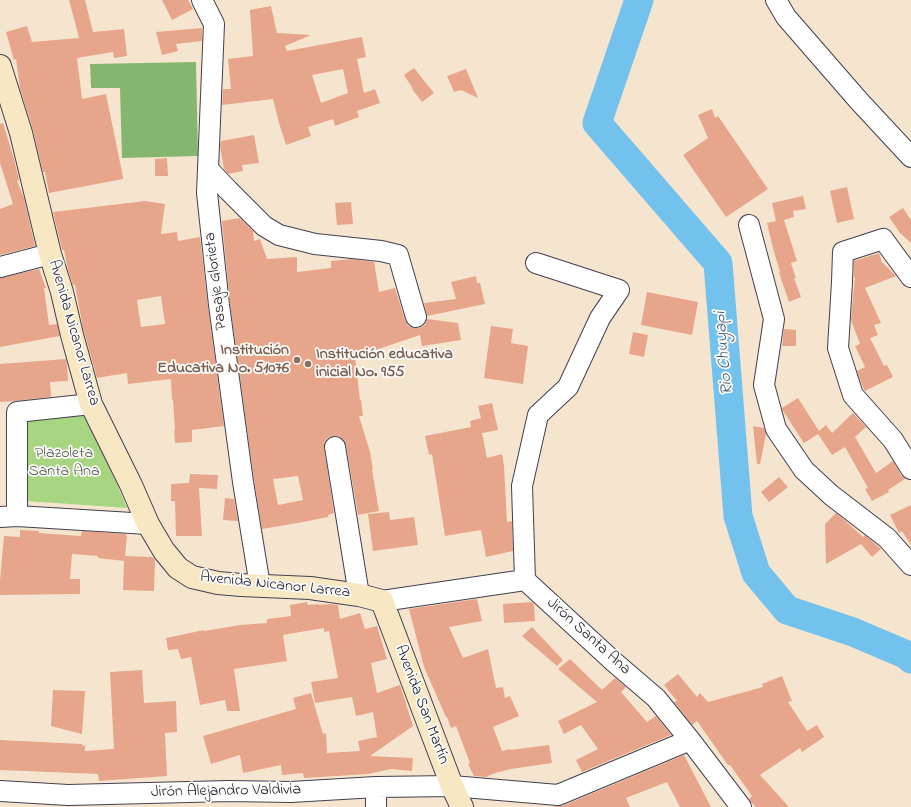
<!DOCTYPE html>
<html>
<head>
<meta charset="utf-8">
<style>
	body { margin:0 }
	canvas { display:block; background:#f6e5ce }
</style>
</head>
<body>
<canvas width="911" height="807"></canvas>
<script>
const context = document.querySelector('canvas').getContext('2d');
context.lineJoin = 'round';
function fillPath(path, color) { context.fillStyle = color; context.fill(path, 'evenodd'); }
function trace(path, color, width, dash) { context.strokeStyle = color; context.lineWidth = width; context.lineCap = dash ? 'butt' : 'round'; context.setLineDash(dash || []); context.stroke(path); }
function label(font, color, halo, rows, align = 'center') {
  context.font = font + ' "Indie Flower",sans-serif'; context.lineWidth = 3.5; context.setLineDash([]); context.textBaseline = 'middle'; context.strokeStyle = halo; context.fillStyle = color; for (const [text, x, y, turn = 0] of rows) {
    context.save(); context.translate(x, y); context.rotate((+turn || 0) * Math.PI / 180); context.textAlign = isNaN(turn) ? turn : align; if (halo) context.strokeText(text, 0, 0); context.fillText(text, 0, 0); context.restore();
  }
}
fillPath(new Path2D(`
	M87 415 127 508 26 501 24 420Z`), '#a7d582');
fillPath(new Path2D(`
	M196 62 198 156 122 158 120 88H91L90 64Z`), '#85b670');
trace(new Path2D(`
	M639 0 597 123 718 263 738 516 756 573 787 610 853 632 907 655 911 659`), '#72c2ed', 29);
fillPath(new Path2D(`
	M69 0H85L93 32 124 29 127 56 114 58 113 52 77 58 82 99 106 94 123 177V179L49 193 45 172H43L33 130 20 88 16 59 14 60 6 32 27 26 32 42 79 38Z
	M162 0H188L193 9 172 20Z
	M271 6 277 33 311 35 285 46 287 51 362 37 366 57 357 59 364 93 375 89 380 103 357 111 359 117 335 126 333 119 308 127 311 136 286 145 279 123 273 99 222 105 223 89H231L228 59 253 56 250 10ZM343 69 348 93 321 103 312 75Z
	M202 28V41L176 44 178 51 162 55 156 32Z
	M414 68 434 93 422 102 412 89H413L404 75Z
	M466 69 478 98 461 90 454 92 447 76Z
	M712 109 715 118 718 116 768 189 726 217 683 155 708 138 698 115Z
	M3 123 14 159 19 180 17 181 24 198 35 246 0 255V209L13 204 0 163V124Z
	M254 135 259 163 242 165 243 171 228 174 224 169 220 146 221 141Z
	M167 158 168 176H155V159Z
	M847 187 854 219 837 223 830 191Z
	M803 196 806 209 793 211 794 217 784 220 797 261 791 263 796 278H794L801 297 789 302 779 273 780 272 773 248 767 223 776 221 772 203Z
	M145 201 165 204 161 234 177 232 178 241 200 237 208 307 224 426 192 430V442L175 443 174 430H175L173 400H172L171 379 128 384 127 373 97 378 83 328 75 285H73L68 270 64 250H62L53 212ZM161 296 165 324 141 327 137 300Z
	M351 202 353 224 337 225 335 203Z
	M903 208 911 220V243L900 233 889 217Z
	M240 218 253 231 254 241 260 239 267 259 297 257V272L331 268V261L352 259 374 262 379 292 395 288 405 320 408 326 414 328H420L425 325 427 319 458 323 461 340 422 346 420 335 355 357 360 400H361L363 416H359L370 452 373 470H372L379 511 358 515 346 445 344 440 339 436H334L327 438 324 443V448L334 513 328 515V517L303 522 262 529 254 480 230 304 222 221ZM298 476 303 500 278 505 273 479Z
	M879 253 882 263H883L896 276 865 288 881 323 874 325 878 335 870 338 884 366 887 365 893 377 865 391 862 385 857 371 865 367 855 346 860 344 851 320 853 297 855 277H854V261Z
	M39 269 46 288H44L49 325 57 324 60 336 0 347V278Z
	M476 276 477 283H480L485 304 427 316 424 303 456 299 451 282Z
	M647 292 698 302 692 335 641 325Z
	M491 326 513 329 511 343 528 346 523 384 484 378Z
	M784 329 796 330V346H782Z
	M633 332 648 335 644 357 629 354Z
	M66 359 67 364 68 381 50 382 51 397 14 401 0 402V364Z
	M798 398 819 431 826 425 832 433 853 413 866 427 855 437 876 473 893 461 901 475 905 479 888 490 889 492 872 501 865 489 868 488 845 447 832 455 818 434 804 443 783 411 782 408Z
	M492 403 498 430 482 433 487 458 502 454 504 466 507 522 511 521 512 522 513 551 486 557 481 530 445 536 432 454 429 455 425 436 471 427 470 421 481 418 478 406Z
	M753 426 764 428 766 434 760 464H757Z
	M190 474 218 475 217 489 199 488 202 536H176L175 501H171V484L189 483Z
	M779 477 788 487 769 502 761 492Z
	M225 498 234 499 238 521 223 520Z
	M911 505V545L902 531 899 533 890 515Z
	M389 512 390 520 414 517 418 545 373 551 368 514Z
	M836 513 849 524 863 537 865 535 881 549 872 557 861 544 826 564 825 524Z
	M20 530 39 531V533L81 536 82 531 126 534V536H127L125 556 153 557 155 560 154 591 123 590 124 561 98 558V556L72 554 70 579H80V594L0 595V580L4 536 20 537Z
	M477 599 482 621 449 627 463 658 488 649 496 688 503 687 505 698 510 696 519 716 493 727 502 751 510 749V750L549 745 552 763 511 769 495 773 486 777 474 776 468 764 470 763 456 726 451 728 447 717H446L424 667 409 609Z
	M307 602 308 605 319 604V605L330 604 338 605 340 619 360 613 365 629 377 626 387 659 371 663 377 693 400 685 413 726 370 756 413 758 412 771 391 769 368 774 304 778 303 773 282 775 281 765 243 773 240 755 211 764 203 736 296 709 293 698 311 693 323 734 326 733 327 753 360 751 358 741 377 737 373 712 356 716 352 697 315 703 311 682 338 678 329 631 324 632V628L283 635 287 661 234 669 240 711H227L225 700 200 705 191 657 181 659 178 649 168 650 166 638 204 630V631L240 625 267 623V619L291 616 290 605Z
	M532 602 534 604 535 621 504 623 503 604Z
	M532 627 563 660 557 666 522 636Z
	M570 659 602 690 615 678 626 687 621 692 647 722 656 716 671 735 582 772 576 760 598 749 581 725 564 734 558 721 597 702 558 669Z
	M142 670 144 703 176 701 177 732 165 733 167 776 99 781 98 774 0 770V740L82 744V745L85 746V751L114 749 110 672Z
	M678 674 697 697 700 693 708 702 763 687 762 684 782 676 792 701 788 702 807 731 817 725 824 737 802 752 800 748 760 775 789 807H756L751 802 749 799 752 796 730 765H728L697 721 692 725 674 702 677 701 664 685Z
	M53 690 85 691 82 734 51 726Z
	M684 755 711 807H680L667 782 626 798 630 807H555L554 806H562Z`), '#e7a68b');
const street = new Path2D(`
	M202 0 214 24 207 193 219 305 243 482 260 586
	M776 0 786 17 859 101 911 157
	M208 169 228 190 264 226 279 235 315 244 381 251 398 255 416 317
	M749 225 774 319 764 385 776 429 804 470 831 495 887 538 911 565
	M0 267 50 254
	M911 277 883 239 843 252 842 282 838 348 853 395 893 440 911 469
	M335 447 359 595
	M17 516 148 524
	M0 517 17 516V412L91 404
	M525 580 522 486 538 415 568 387 600 318 619 290 536 263
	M382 601 525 580 614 662 656 698 690 740 741 807
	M376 787V807
	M0 791 68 795 229 791 291 792 376 787 452 786 558 795 690 740`);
const secondary = new Path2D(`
	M0 66 21 133 50 254 62 292 72 335 91 404 131 485 148 524 164 551 178 568 192 577 218 583 241 585 310 588 359 595 382 601 452 786 462 807`);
trace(street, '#423f51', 22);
trace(secondary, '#423f51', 24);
trace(street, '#fff', 20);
trace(secondary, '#f7e8c3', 22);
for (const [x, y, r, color] of [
	[297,360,4,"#8d6e63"],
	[308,364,4,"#8d6e63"]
]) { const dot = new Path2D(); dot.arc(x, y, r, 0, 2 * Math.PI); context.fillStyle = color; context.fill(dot); trace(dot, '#fdfcf7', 1.5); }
label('16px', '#22223b', '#fdfcf7', [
	["Pasaje Glorieta",217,281,-97],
	["Avenida Nicanor Larrea",73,333,74],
	["Avenida Nicanor Larrea",275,586,6],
	["Jirón Santa Ana",588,637,42],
	["Avenida San Martín",421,705,69],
	["Jirón Alejandro Valdivia",226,792,-1]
]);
label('bold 16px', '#785e54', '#fdfcf7', [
	["Institución",289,351],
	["Educativa No. 51076",289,369],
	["Institución educativa",316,355,"left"],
	["inicial No. 955",316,373,"left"]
], 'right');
label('16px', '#4a5850', '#fdfcf7', [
	["Plazoleta",64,454],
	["Santa Ana",64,472]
]);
label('italic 17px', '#3e5a79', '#fdfcf7', [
	["Rio Chuyapi",725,353,-95]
]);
</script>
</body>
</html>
